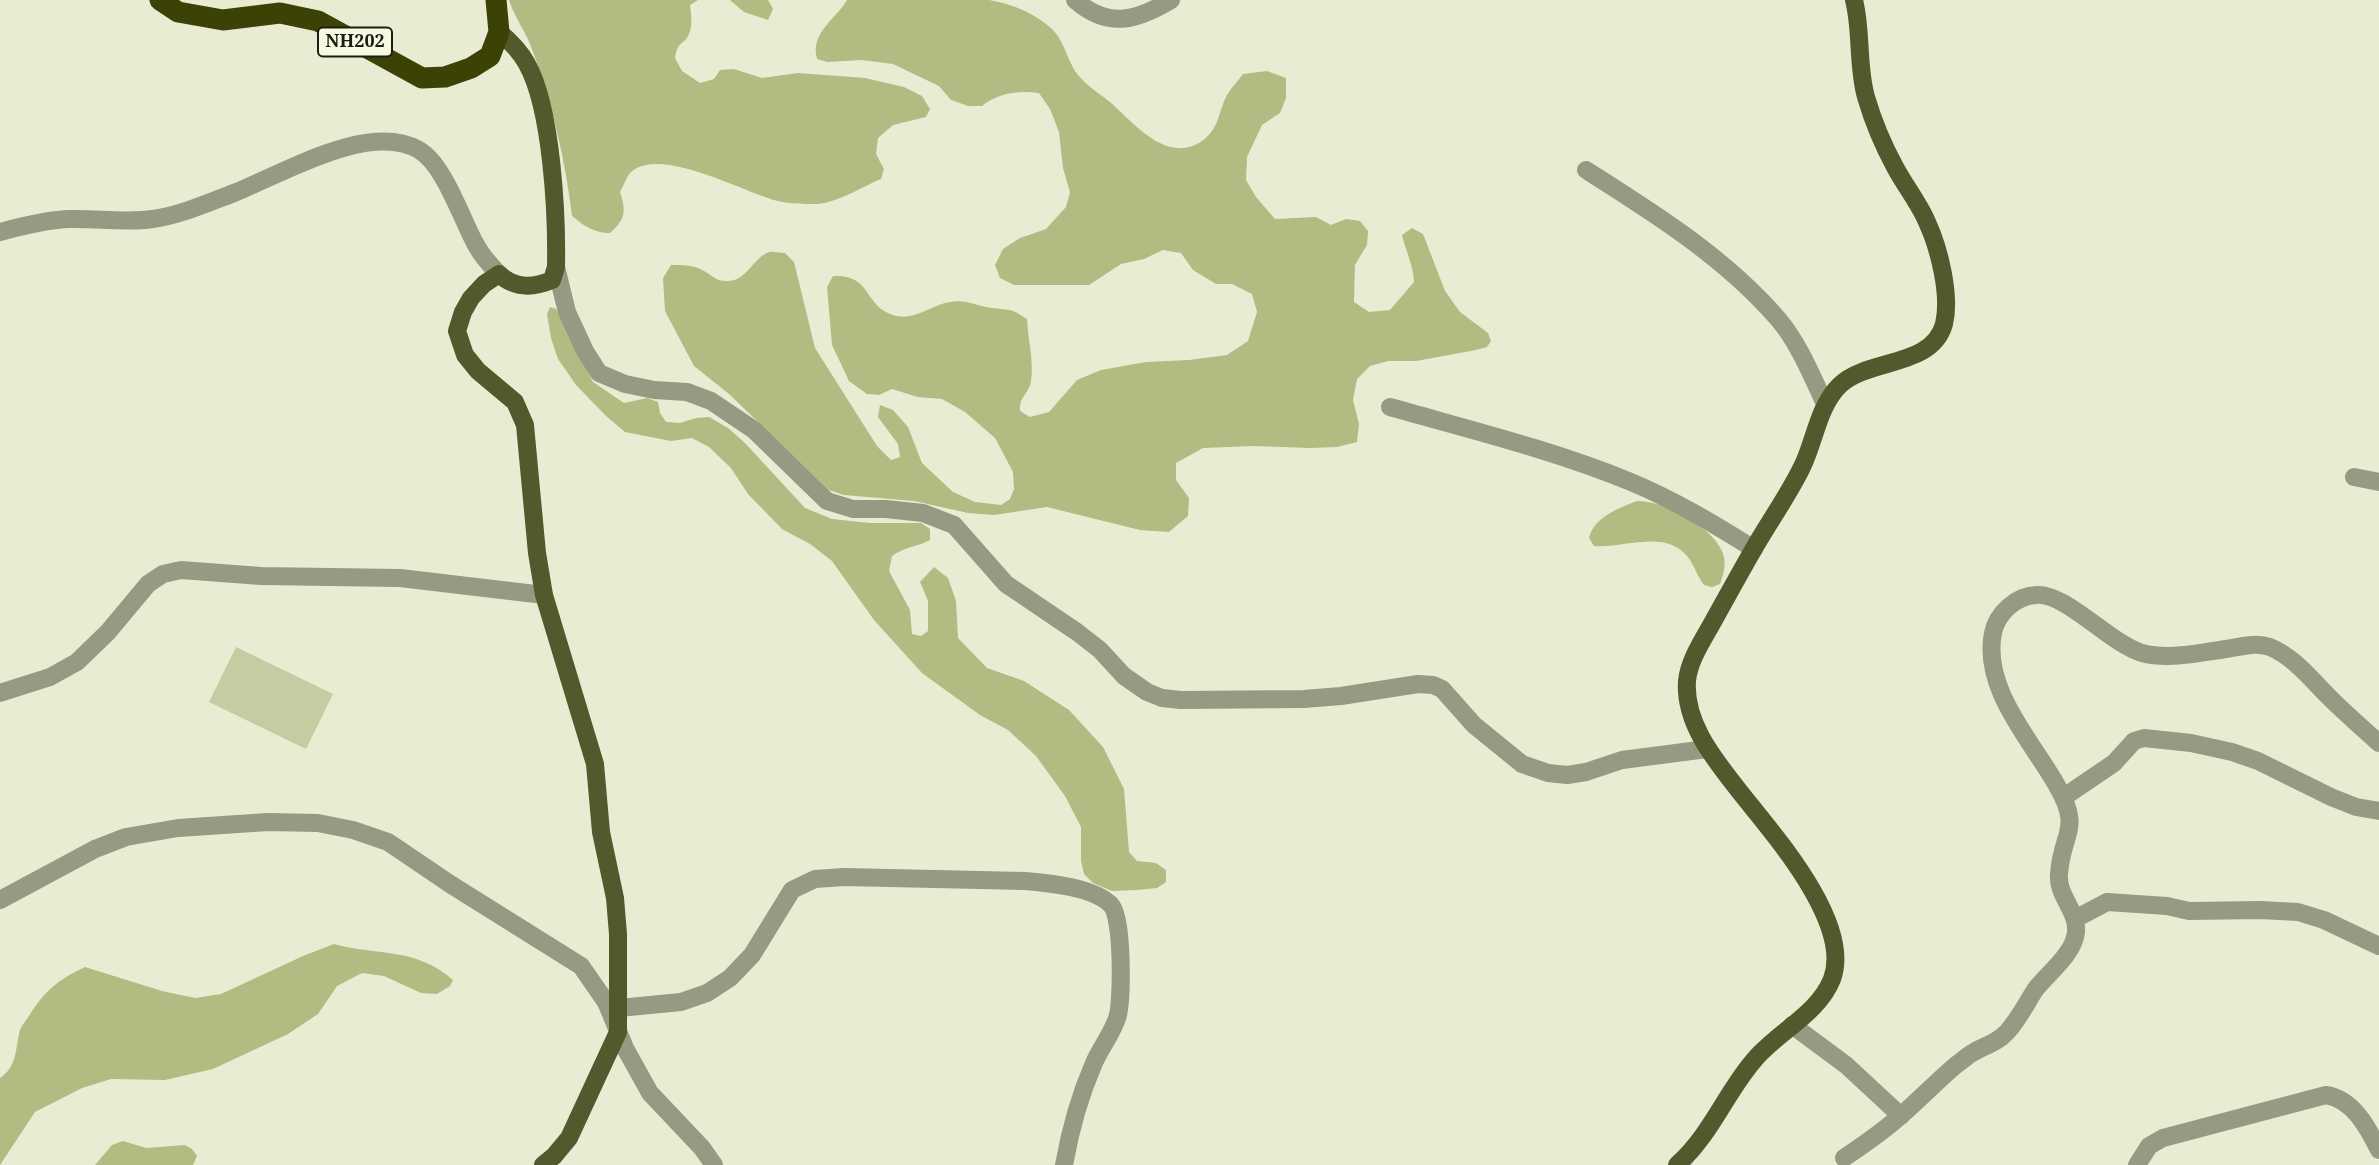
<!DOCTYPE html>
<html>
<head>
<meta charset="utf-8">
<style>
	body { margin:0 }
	canvas { display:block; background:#e8ecd3 }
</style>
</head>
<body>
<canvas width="2379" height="1165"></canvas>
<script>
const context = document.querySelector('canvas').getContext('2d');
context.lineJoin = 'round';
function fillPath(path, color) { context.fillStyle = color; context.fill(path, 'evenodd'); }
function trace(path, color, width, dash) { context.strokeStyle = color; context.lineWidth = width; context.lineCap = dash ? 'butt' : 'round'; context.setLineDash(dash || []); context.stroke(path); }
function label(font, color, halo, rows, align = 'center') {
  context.font = font + ' "Noto Serif",serif'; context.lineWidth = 5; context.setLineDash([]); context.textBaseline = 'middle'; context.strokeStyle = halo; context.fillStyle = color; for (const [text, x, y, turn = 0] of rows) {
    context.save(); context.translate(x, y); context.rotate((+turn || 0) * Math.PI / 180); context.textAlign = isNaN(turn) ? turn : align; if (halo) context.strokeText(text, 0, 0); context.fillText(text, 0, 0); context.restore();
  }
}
fillPath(new Path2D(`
	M236 647 333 694 306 749 209 702Z`), '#c5cca1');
fillPath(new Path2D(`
	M509 0H698L690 5C691 14 693 25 689 34 684 46 678 39 675 58L682 71 700 83 714 79 720 70 734 69 762 78 798 73 865 78 904 87 922 96 930 109 926 117 893 125 878 138 876 154 884 169 881 179C861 187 838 203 816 204 804 204 790 204 778 201 746 194 659 144 630 173 626 178 623 187 620 192 626 211 626 219 610 233 594 233 584 226 572 216 565 158 551 98 530 44 524 29 514 16 509 0Z
	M730 0H768L773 9 768 20 744 12Z
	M847 0H989C1013 4 1034 13 1052 29 1063 39 1067 58 1075 71 1084 84 1099 93 1111 103 1134 123 1167 165 1202 141 1220 128 1218 112 1227 95 1231 88 1238 81 1243 74L1267 71 1286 78V98L1280 113 1262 125 1247 157 1246 180 1256 197 1275 219 1316 217 1331 225 1346 219 1360 221 1368 231 1367 245 1355 265 1354 302 1369 312 1390 310 1414 282C1413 264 1406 252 1402 235L1412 228 1423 234 1445 291 1460 312 1488 333 1491 341 1487 347 1476 350 1416 361H1388L1370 366 1357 379 1353 400 1359 424 1357 442 1337 447 1310 448 1253 446 1203 448 1176 463V480L1189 498 1188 516 1169 532 1140 530 1047 507 994 515 968 513 914 501 844 495 829 490 729 394 694 366 665 311 663 278 671 265C683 265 694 265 704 271 713 276 717 282 729 281 747 280 753 258 769 252 773 251 781 253 785 253L794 262 815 348 877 446 891 460 900 457 898 444 878 417 880 405 893 410 908 427 922 463 953 492 975 502 1001 505 1010 499 1014 489 1013 472 995 438 965 412 942 399 918 397 892 389 879 395 867 394 849 381 832 345 827 287 833 276C872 274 863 305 893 315 913 322 931 305 950 302 966 299 977 306 992 308 999 309 1007 309 1013 311 1018 313 1023 317 1027 319 1028 340 1034 360 1031 381 1029 394 1019 396 1020 411L1030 417 1049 412 1077 380 1101 370 1146 362 1189 360 1227 355 1248 341 1257 312 1252 294 1232 284H1216L1193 270 1181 253 1163 250 1144 259 1121 264 1089 285H1014L1000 278 995 265 1003 249 1020 238 1046 229 1066 207 1070 192 1063 168 1059 132 1050 109 1039 93C1020 90 997 93 982 106H968L951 100 939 86 893 64 862 60 827 62 817 59C810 33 835 20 847 0Z
	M550 307 556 309 593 382 624 403 647 398 658 402 660 413 666 422 680 423 696 418 709 417 728 428 745 443 805 508 832 519 870 523H921L930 529V540C917 547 904 547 892 556L889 571 910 610 912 634 921 636 928 631V601L920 582 934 567 948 578 956 601 958 638 987 668 1024 681 1069 710 1103 747 1124 789 1129 852 1137 861 1156 863 1166 870V882L1157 888 1137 890 1112 891 1093 883 1084 874 1081 861V827L1065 796 1036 756 1008 730 980 715 922 673 874 620 832 561 810 544 782 529 748 494 731 468 709 447 692 438 671 441 625 432 606 416 576 385 558 359 551 338 547 314Z
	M1637 501C1663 500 1711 526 1722 551 1727 562 1724 573 1720 584L1712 587 1704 585C1698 577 1695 568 1690 560 1668 527 1624 549 1594 546L1589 538C1594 517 1619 508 1637 501Z
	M334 944C378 956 416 947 453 980L450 986 437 994 421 993 384 976 362 973 337 986 318 1014 288 1034 213 1069 165 1080 111 1079 82 1088 35 1112 0 1165V1078C18 1066 15 1048 20 1030 22 1025 26 1020 29 1016 45 990 58 980 85 967L162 991 195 998 221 994 303 956Z
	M123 1141 146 1148 185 1145 192 1149 197 1156 193 1165H95L112 1145Z`), '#b2bb81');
trace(new Path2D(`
	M1075 0C1108 29 1136 21 1171 0
	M1586 170C1654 213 1726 258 1779 320 1799 344 1812 376 1825 404
	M0 232C22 226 45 220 68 219 96 218 125 223 153 219 180 215 208 203 234 193 282 174 369 121 419 150 444 164 462 220 476 245 482 256 490 265 499 274
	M556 267 567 312 585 351 599 373 625 384 654 390 687 392 711 401 754 430 827 501 853 509H886L923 513 954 525 1006 584 1077 632 1100 650 1124 676 1147 692 1162 698 1181 700 1304 699 1341 696 1418 684 1433 685 1442 689 1474 725 1522 764 1548 773 1567 775 1586 772 1622 760 1707 749
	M1390 407C1471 430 1553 450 1631 482 1674 500 1714 524 1754 549
	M2354 477 2379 482
	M0 693 50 677 77 662 108 632 148 584 163 574 181 570 261 576 400 578 544 595
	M2064 797 2114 763 2134 741 2144 738 2191 743 2232 752 2258 761 2331 797 2356 807 2379 811
	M0 900 95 849 126 837 178 828 268 822 318 823 353 830 388 842 450 884 581 966 606 1002 625 1048 650 1093 702 1148 714 1165
	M2075 919 2107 902 2167 906 2189 911 2260 910 2298 912 2324 920 2379 946
	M619 1008 681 1002 707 993 730 978 752 955 792 890 815 879 844 877 1025 881C1048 883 1094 887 1111 905 1123 917 1122 997 1118 1015 1114 1031 1101 1047 1094 1063 1080 1095 1070 1131 1064 1165
	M1792 1025 1846 1065 1901 1116
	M1844 1158C1863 1145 1881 1133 1898 1118 1918 1101 1936 1082 1956 1065 1962 1061 1968 1055 1974 1052 1986 1045 1997 1043 2007 1032 2018 1020 2026 1004 2035 990 2048 973 2074 954 2076 932 2078 911 2057 896 2059 874 2062 831 2083 830 2056 784 2031 740 1982 688 1993 633 1997 613 2016 596 2036 595 2065 592 2109 643 2142 653 2168 660 2200 653 2226 649 2240 647 2255 642 2270 647 2294 657 2311 679 2329 697 2345 713 2362 728 2379 743
	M2137 1165 2149 1146 2163 1138 2326 1095C2353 1099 2368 1128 2379 1150`), '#969a82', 18);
trace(new Path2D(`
	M499 32C510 41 520 51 527 64 552 109 557 215 556 267L552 280C533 288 515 289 499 274L484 284 471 298 463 312 457 331 465 355 478 371 515 402 525 425 537 553 544 595 595 764 601 832 615 898 618 934V1032L569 1138 554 1156 543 1165
	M1677 1165C1711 1135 1726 1092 1755 1059 1778 1032 1819 1013 1832 979 1853 923 1773 834 1740 792 1716 761 1684 724 1687 681 1689 659 1705 637 1715 618 1729 593 1742 569 1756 545 1771 519 1789 494 1802 467 1815 441 1818 406 1840 385 1868 358 1932 368 1944 324 1951 295 1939 248 1927 222 1919 203 1905 186 1895 167 1883 145 1873 121 1866 97 1857 65 1862 31 1854 0`), '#53592c', 18);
trace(new Path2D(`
	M160 0 178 12 223 20 280 13 318 21 422 78 445 77 471 68 490 56 499 32 496 0`), '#3c4205', 21);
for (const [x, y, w] of [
	[355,42,74]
]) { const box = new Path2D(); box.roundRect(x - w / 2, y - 14.5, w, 29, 5); context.fillStyle = '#f5fae0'; context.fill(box); trace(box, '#1c1d14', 2); }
label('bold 18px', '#1c1d14', null, [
	["NH202",355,42]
]);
</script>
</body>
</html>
